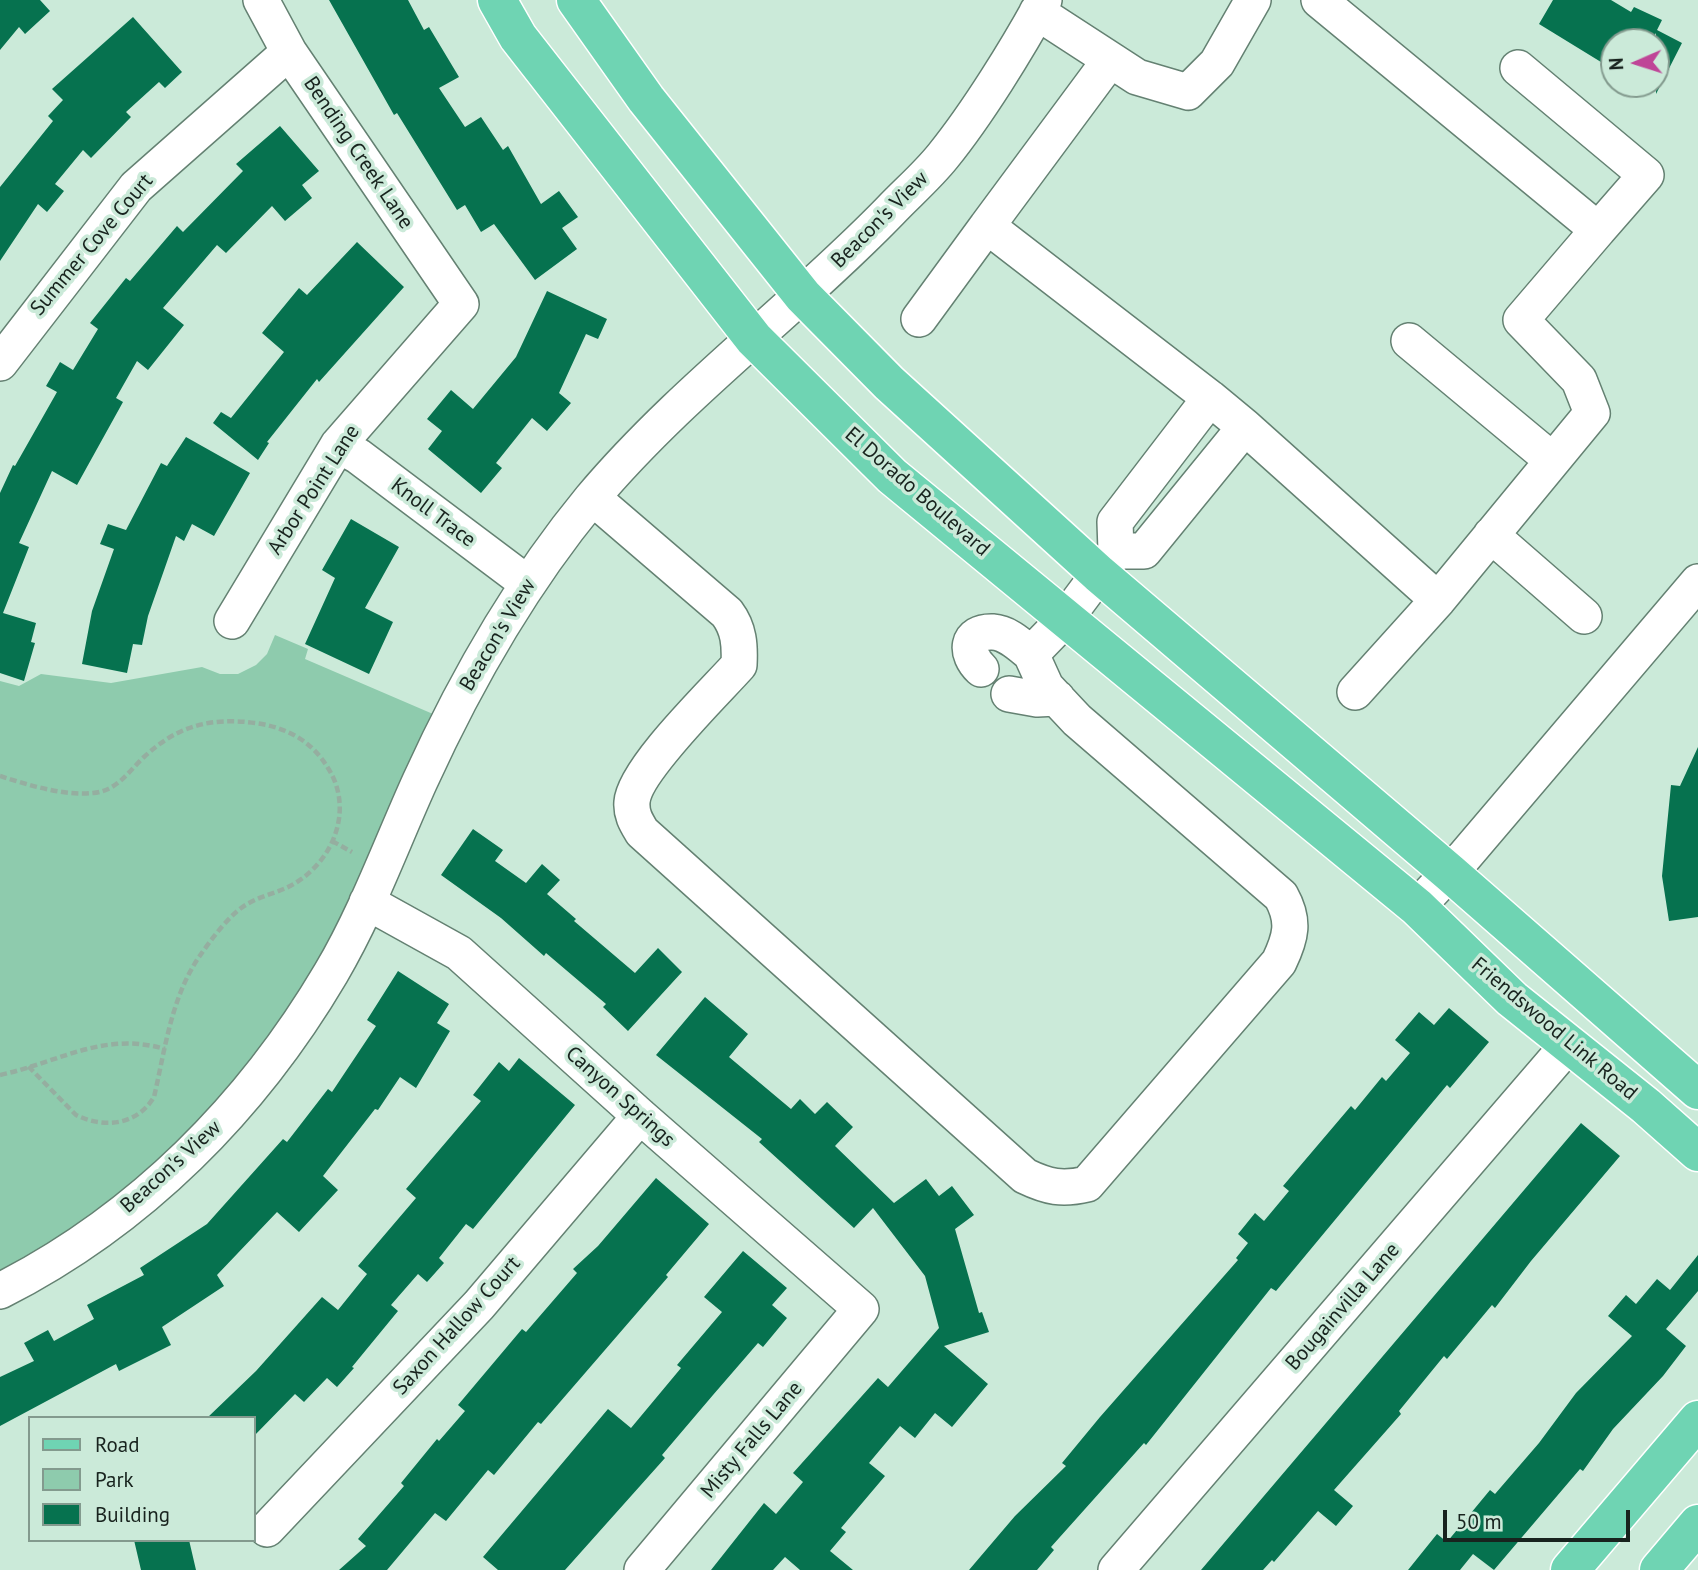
<!DOCTYPE html>
<html>
<head>
<meta charset="utf-8">
<style>
	body { margin:0 }
	#map { position:relative; width:1698px; height:1570px; overflow:hidden; background:#cbead9; font-family:"PT Sans",sans-serif }
	canvas { display:block }
	.legend { position:absolute; left:28px; top:1416px; width:228px; height:126px; box-sizing:border-box; background:#cbead9; border:2px solid #839a8e; margin:0; padding:9px 12px; list-style:none; font-size:21px; color:#18231e }
	.legend li { display:flex; align-items:center; gap:14px; height:35px }
	.legend b { width:35px; border:2px solid #839a8e }
	.north { position:absolute; left:1600px; top:28px; width:70px; height:70px; box-sizing:border-box; background:#cbead9; border:2px solid #839a8e; border-radius:50%; rotate:267deg; font-size:19px; font-weight:700; line-height:28px; text-align:center; color:#18231e }
	.north::after { content:''; display:block; margin:auto; width:24px; height:32px; background:#bf4597; clip-path:polygon(50% 0,100% 100%,50% 72%,0 100%) }
	.scale { position:absolute; left:1443px; top:1510px; width:187px; height:32px; box-sizing:border-box; border:4px solid #18231e; border-top:0; padding-left:9px; font-size:21px; line-height:24px; white-space:nowrap; color:#18231e; -webkit-text-stroke:5px #cbead9; paint-order:stroke }
</style>
</head>
<body>
<div id="map">
<canvas width="1698" height="1570"></canvas>
<ul class="legend">
<li><b style="height:9px;background:#6fd4b3"></b>Road</li>
<li><b style="height:19px;background:#8ecbad"></b>Park</li>
<li><b style="height:19px;background:#06724f"></b>Building</li>
</ul>
<div class="north">N</div>
<div class="scale">50 m</div>
</div>
<script>
const context = document.querySelector('canvas').getContext('2d');
context.lineJoin = 'round';
function fillPath(path, color) { context.fillStyle = color; context.fill(path, 'evenodd'); }
function trace(path, color, width, dash) { context.strokeStyle = color; context.lineWidth = width; context.lineCap = dash ? 'butt' : 'round'; context.setLineDash(dash || []); context.stroke(path); }
function label(font, color, halo, rows, align = 'center') {
  context.font = font + ' "PT Sans",sans-serif'; context.lineWidth = 7; context.setLineDash([]); context.textBaseline = 'middle'; context.strokeStyle = halo; context.fillStyle = color; for (const [text, x, y, turn = 0] of rows) {
    context.save(); context.translate(x, y); context.rotate((+turn || 0) * Math.PI / 180); context.textAlign = isNaN(turn) ? turn : align; if (halo) context.strokeText(text, 0, 0); context.fillText(text, 0, 0); context.restore();
  }
}
fillPath(new Path2D(`
	M275 635 308 649 305 659 433 714 342 920 296 1007 204 1124 137 1182 47 1248 0 1273V681L19 686 41 674 111 683 202 667 220 674H238L256 665 267 654Z`), '#8ecbad');
fillPath(new Path2D(`
	M0 0H40L50 11 25 34 19 27 0 50Z
	M329 0H408L424 30 429 27 459 77 439 88 465 127 481 117 503 150 508 146 541 204 559 191 578 217 562 228 577 249 535 280 494 224 481 232 465 205 457 210 397 113 394 115Z
	M1553 0H1611L1631 12 1634 7 1662 20 1657 30 1682 43 1656 94V33L1651 42H1614V70L1539 24Z
	M133 17 182 72 165 88 159 82 126 112 131 117 91 158 83 150 55 184 64 191 47 212 38 204 0 261V187L53 121 48 116 63 100 52 89Z
	M280 126 319 171 302 185 312 198 285 221 272 206 226 253 217 245 163 308 184 325 148 370 137 361 116 398 123 402 77 485 52 471 19 543 29 547 3 613 36 623 31 642 35 643 24 681 0 673V493L13 465 15 466 57 392 46 386 60 362 73 370 98 329 90 323 126 278 130 281 177 226 183 232 243 171 236 164Z
	M357 242 404 287 319 382 317 379 267 442 269 443 258 460 213 423 221 412 231 418 284 352 262 333 299 288 307 295Z
	M547 291 607 319 598 339 586 334 559 393 571 403 547 431 532 418 496 463 502 468 481 493 428 449 442 431 427 419 451 390 473 409 516 357Z
	M186 437 250 473 214 536 192 524 184 541 176 536 148 616 142 645 133 644 127 673 82 664 92 611 114 549 100 544 108 524 126 530 161 463 167 466Z
	M351 519 399 547 365 608 393 622 369 674 305 644 335 578 322 570Z
	M1698 747V917L1669 921 1662 876 1671 785 1680 786Z
	M473 829 503 850 495 861 526 883 542 864 560 880 547 894 576 919 574 921 635 973 658 948 682 972 628 1031 603 1007 606 1004 546 953 544 956 501 918 441 875Z
	M398 971 449 1004 437 1023 450 1031 416 1088 400 1077 378 1110 375 1109 323 1176 338 1190 299 1232 277 1212 217 1275 224 1286 162 1327 171 1345 119 1371 116 1364 0 1426V1377L34 1361 24 1343 48 1330 54 1341 94 1319 87 1305 144 1275 140 1268 207 1224 283 1139 287 1142 328 1089 332 1092 376 1026 367 1020Z
	M705 997 748 1034 729 1057 791 1109 800 1099 815 1114 827 1102 853 1127 835 1146 894 1203 926 1179 939 1196 952 1186 974 1215 955 1229 979 1313 982 1312 989 1332 944 1346 988 1384 952 1427 935 1413 915 1438 900 1426 869 1463 885 1476 841 1528 846 1532 830 1551 853 1570H800L785 1557 773 1570H711L764 1503 776 1514 803 1482 793 1473 878 1378 888 1387 939 1328 925 1276 873 1208 854 1228 759 1142 762 1139 656 1055Z
	M1449 1008 1489 1042 1450 1088 1447 1085 1276 1291 1271 1288 1146 1445 1144 1443 1051 1547 1054 1550 1037 1570H969L1015 1516 1066 1466 1062 1463 1100 1417 1238 1260 1236 1258 1248 1243 1238 1234 1255 1213 1264 1221 1289 1191 1283 1186 1351 1106 1355 1110 1382 1077 1386 1081 1410 1053 1395 1040 1419 1012 1434 1025Z
	M519 1058 575 1105 473 1229 466 1224 439 1258 444 1263 427 1282 418 1274 391 1305 398 1311 352 1367 354 1368 337 1387 327 1378 304 1402 295 1394 254 1436V1418H207L256 1371 322 1297 338 1310 367 1274 358 1266 416 1198 406 1189 481 1101 473 1095 499 1062 509 1071Z
	M1581 1123 1620 1156 1531 1261 1495 1308 1492 1305 1447 1359 1444 1356 1399 1411 1401 1414 1334 1490 1353 1506 1336 1526 1318 1511 1274 1562 1272 1560 1263 1570H1201Z
	M656 1178 709 1224 666 1275 668 1277 541 1424 538 1422 494 1475 488 1470 446 1521 435 1513 387 1570H339L366 1546 358 1539 404 1486 401 1483 437 1439 439 1441 465 1411 458 1405 522 1329 526 1332 577 1273 573 1269 598 1246Z
	M743 1251 787 1288 772 1305 787 1318 763 1347 758 1343 713 1395 662 1455 665 1458 565 1570H498L483 1557 608 1409 631 1428 681 1368 677 1365 722 1312 704 1297Z
	M1698 1255V1291L1666 1329 1686 1346 1663 1376 1613 1429 1583 1471 1580 1469 1494 1570 1473 1554 1460 1570H1408L1437 1534 1447 1542 1490 1490 1495 1494 1539 1443 1576 1393 1632 1336 1608 1316 1626 1295 1636 1304 1657 1279 1670 1290Z
	M134 1540H189L196 1570H141Z`), '#06724f');
const minor = new Path2D(`
	M1319 0 1598 230 1521 320 1579 380 1592 413 1438 600
	M1037 12 1137 77 1188 92 1217 63 1253 0
	M1110 60 987 226 1210 398
	M1518 68 1646 175 1598 230
	M919 319 987 226
	M1409 341 1552 460
	M0 363 136 187 289 52
	M1245 427 1438 600 1355 692
	M338 445 358 456 527 583
	M593 498 727 613C739 629 740 645 739 665 715 692 634 770 632 802 631 814 636 822 642 832L1025 1176C1048 1187 1062 1190 1087 1184L1279 962C1291 937 1295 921 1281 896L1077 720 1046 687 1031 654 1066 618 1116 551 1115 522 1210 398 1245 427 1144 551H1116
	M1491 535 1584 616
	M232 621 338 445 461 304 289 52 261 0
	M981 669C965 654 965 631 993 632 1008 633 1020 645 1031 654
	M1009 694 1037 699 1057 698
	M367 902 459 953 640 1116 861 1309 642 1570
	M1417 907 1464 857 1698 582
	M0 1291C140 1220 252 1107 331 973 367 912 391 845 420 781 466 680 520 585 591 499 680 393 794 310 890 211 907 193 927 176 943 156 977 114 1018 48 1044 0
	M267 1529 479 1305 640 1116
	M1116 1570 1569 1044`);
const major = new Path2D(`
	M497 0 518 37 754 339 892 476 1417 907 1512 999 1646 1106 1698 1152
	M576 0 646 99 803 296 889 383 1099 574 1450 873 1698 1090
	M1570 1570 1698 1420
	M1659 1570 1698 1524`);
trace(minor, '#648172', 38);
trace(major, '#fff', 41);
trace(new Path2D(`
	M0 776C28 785 64 796 93 793 117 791 128 772 144 757 177 726 210 717 255 723 286 727 312 741 328 768 353 807 336 857 297 882 282 892 265 894 249 903 230 913 211 940 199 957 171 998 165 1050 154 1097 137 1125 105 1129 76 1115L28 1066
	M332 841 352 852
	M0 1075C60 1062 103 1031 165 1049`), '#95aea0', 4.5, [7, 3.5]);
trace(minor, '#fff', 35);
trace(major, '#6fd4b3', 38);
label('21px', '#18231e', '#cbead9', [
	["Bending Creek Lane",358,153,56],
	["Beacon's View",880,220,-45],
	["Summer Cove Court",92,245,-50],
	["Arbor Point Lane",314,490,-57],
	["El Dorado Boulevard",917,492,41],
	["Knoll Trace",433,513,37],
	["Beacon's View",498,635,-59],
	["Friendswood Link Road",1554,1029,40],
	["Canyon Springs",620,1097,42],
	["Beacon's View",171,1167,-42],
	["Bougainvilla Lane",1343,1307,-49],
	["Saxon Hallow Court",457,1326,-48],
	["Misty Falls Lane",752,1440,-50]
]);
</script>
</body>
</html>
